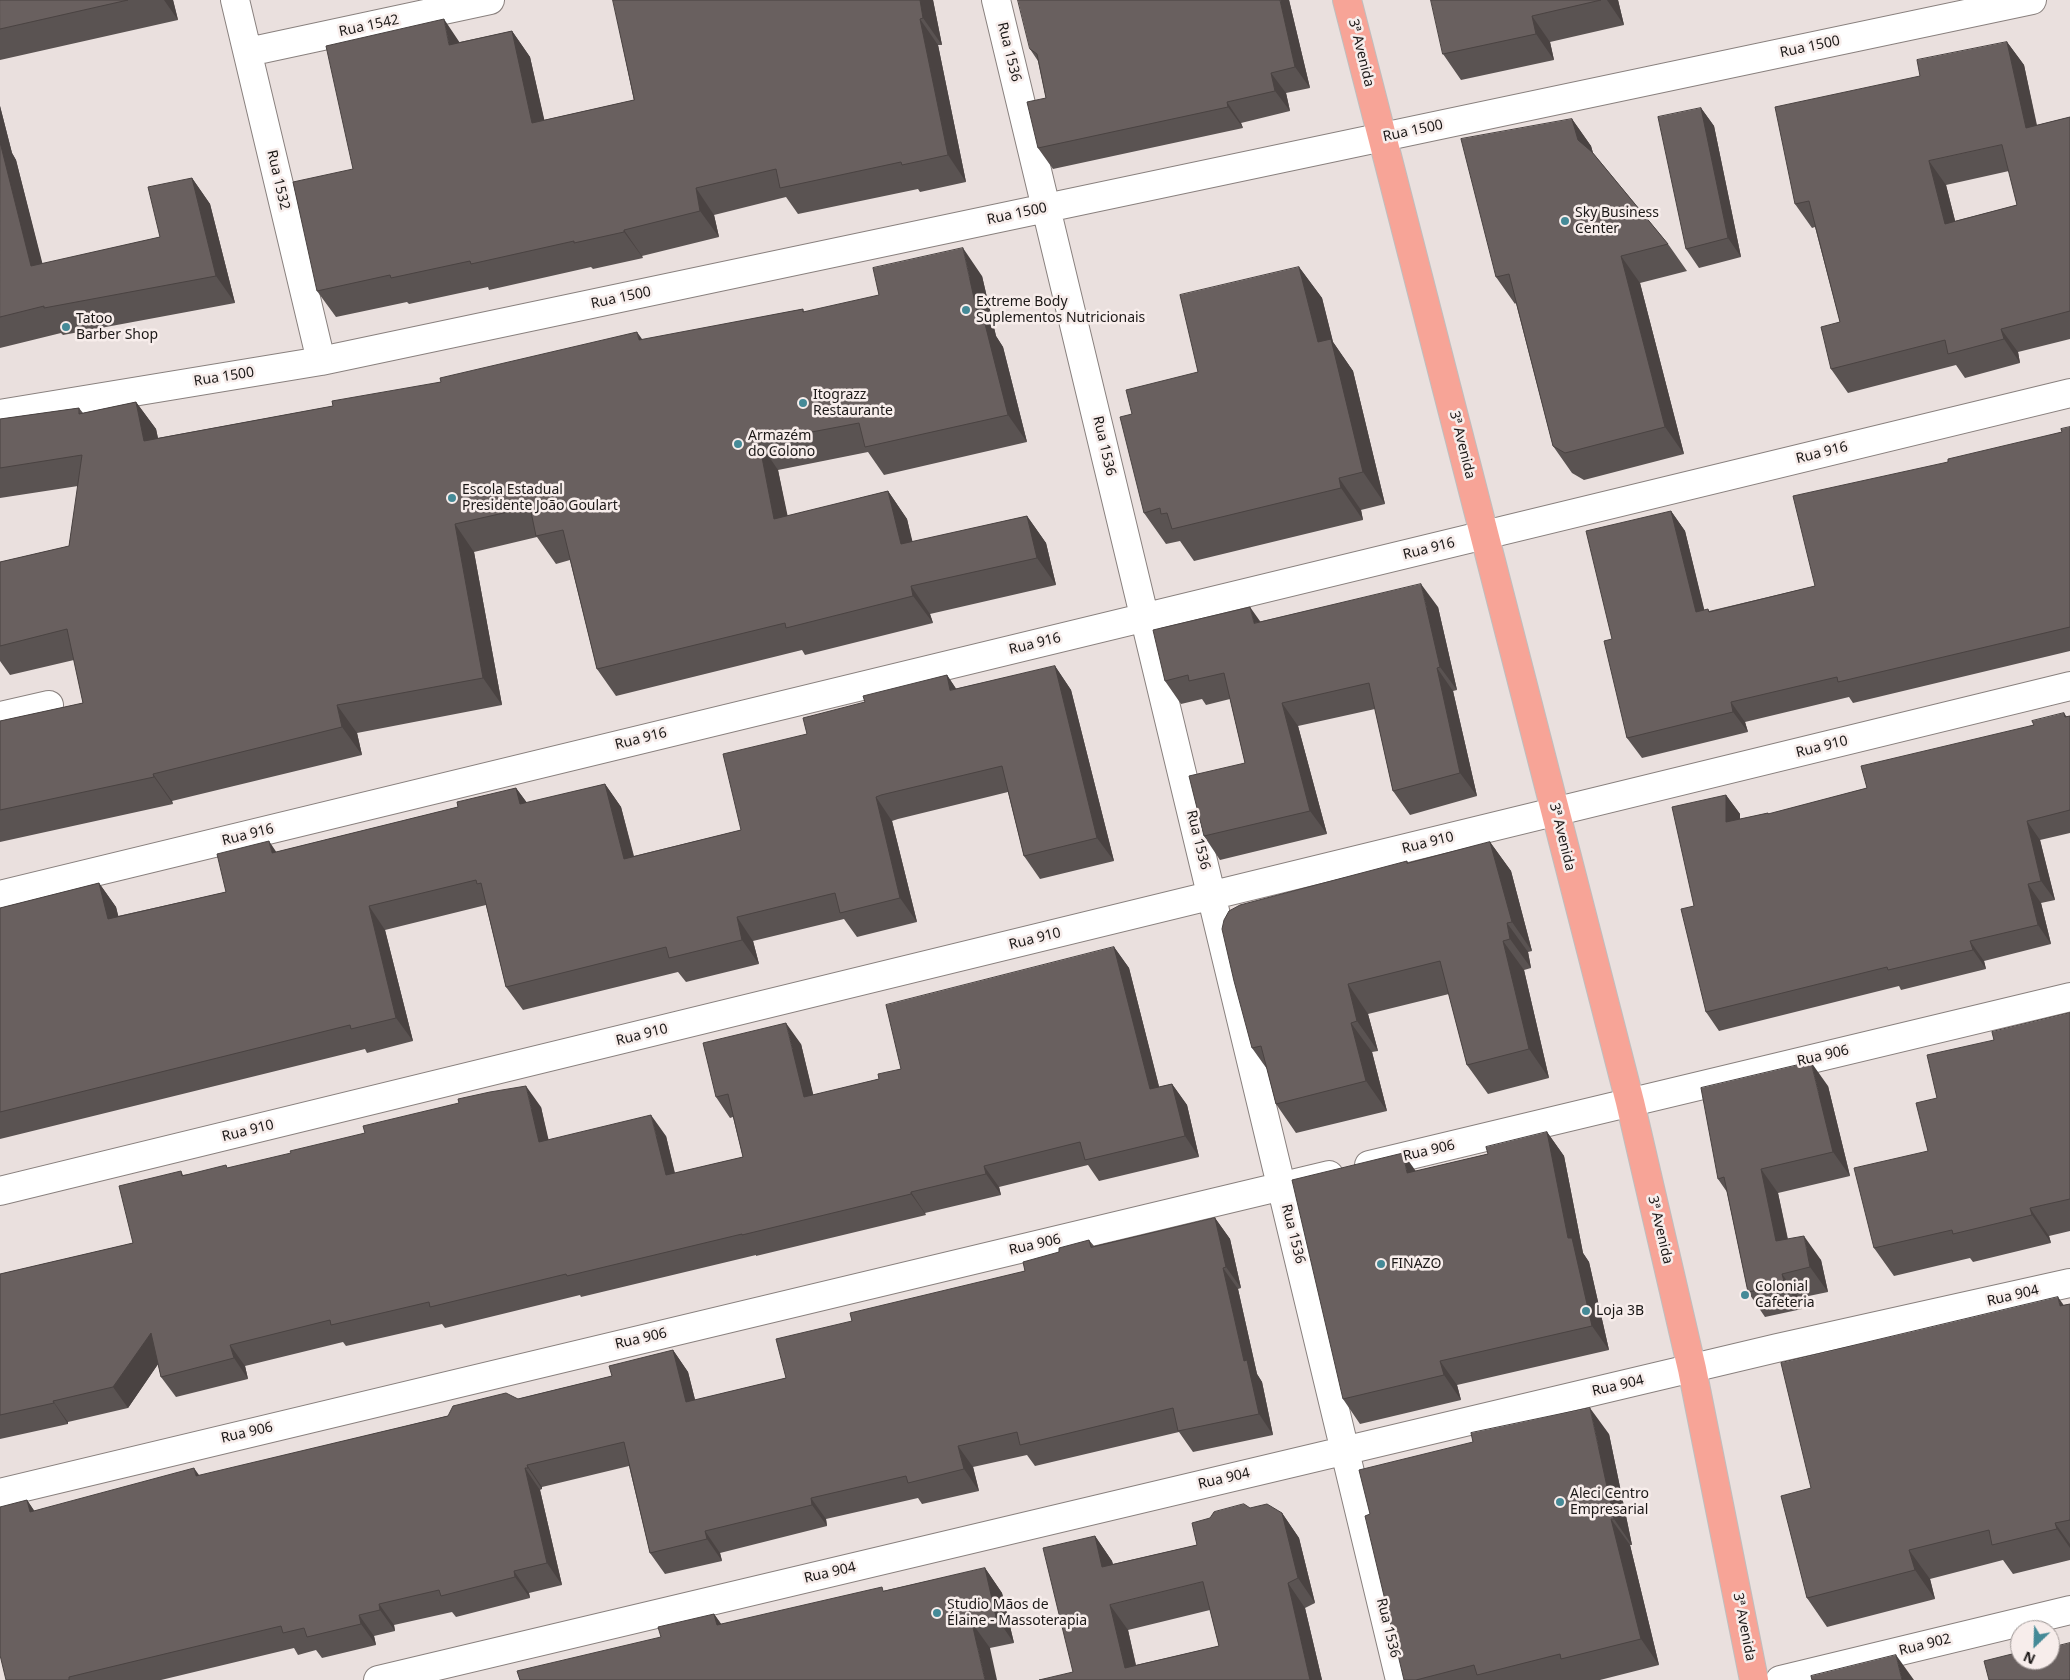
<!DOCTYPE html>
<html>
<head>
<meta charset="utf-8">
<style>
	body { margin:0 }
	#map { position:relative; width:2070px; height:1680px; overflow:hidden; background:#eae0de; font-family:"Noto Sans",sans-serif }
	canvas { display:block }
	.north { position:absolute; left:2010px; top:1620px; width:50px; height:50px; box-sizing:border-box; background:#f7edeb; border:1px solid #9f9896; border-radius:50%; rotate:204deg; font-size:14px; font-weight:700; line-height:20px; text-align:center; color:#1b1817 }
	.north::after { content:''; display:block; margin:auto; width:18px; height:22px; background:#458a97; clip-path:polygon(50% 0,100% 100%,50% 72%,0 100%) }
</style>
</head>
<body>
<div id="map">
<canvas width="2070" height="1680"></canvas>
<div class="north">N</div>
</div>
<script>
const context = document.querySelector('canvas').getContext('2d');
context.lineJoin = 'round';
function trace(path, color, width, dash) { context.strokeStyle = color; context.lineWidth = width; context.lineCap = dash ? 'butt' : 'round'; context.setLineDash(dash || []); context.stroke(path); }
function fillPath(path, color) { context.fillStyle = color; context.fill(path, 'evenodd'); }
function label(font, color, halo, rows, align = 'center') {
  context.font = font + ' "Noto Sans",sans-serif'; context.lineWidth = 5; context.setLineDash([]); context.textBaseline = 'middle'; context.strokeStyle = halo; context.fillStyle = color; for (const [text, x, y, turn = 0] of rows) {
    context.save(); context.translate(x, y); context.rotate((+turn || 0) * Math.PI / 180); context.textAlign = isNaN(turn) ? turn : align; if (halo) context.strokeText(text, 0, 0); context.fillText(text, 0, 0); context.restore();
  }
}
const minor = new Path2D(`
	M235 0 321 361
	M996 0 1400 1680
	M248 52 490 0
	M0 414 321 361 2032 0
	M0 716 49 705
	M0 895 2070 393
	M1369 1165 2070 997
	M0 1191 2070 686
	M0 1493 1329 1175
	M378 1680 1777 1348 2070 1283
	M1780 1680 2070 1610`);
const major = new Path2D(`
	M1347 0 1630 1102 1692 1369 1754 1680`);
trace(minor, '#89807e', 30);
trace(major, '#bfbebe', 30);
trace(minor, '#fff', 28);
trace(major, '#f7a497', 28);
fillPath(new Path2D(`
	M0 0H173L178 20 0 60Z
	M613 0H933L942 45H938L966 182 920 192 918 189 798 214 786 197 714 215 719 237 642 256 643 258 593 269 591 267 489 290 488 287 409 304 407 302 336 317 317 291 353 169 460 42 512 31 530 57 544 120 634 100Z
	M1289 0 1310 88 1286 93 1290 111 1241 123 1243 128 1053 169 1038 148 1046 98 1038 61 1030 49Z
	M1431 0H1618L1624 25 1550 42 1554 60 1461 80 1443 54Z
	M2007 42 2024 65 2037 125 2070 117V339L2018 352 2020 363 1965 378 1956 365 1848 393 1831 369 1840 322 1815 227 1812 228 1795 204 1920 76ZM2009 171 2017 205 1955 221 1946 185Z
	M0 106 12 153 16 160 42 264 160 237 192 178 210 204 235 303 63 335 61 333 0 348Z
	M1701 108 1714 126 1741 257 1699 268 1686 249Z
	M1572 119 1591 146 1593 153 1668 244 1687 271 1640 283 1684 454 1584 480 1572 473 1553 446 1516 303 1515 304 1496 277Z
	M1299 267 1322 298 1333 342 1353 371 1385 504 1361 510 1363 520 1194 561 1180 541 1166 544 1144 513 1132 414 1198 372Z
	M982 276 996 336 1003 347 1027 442 884 475 868 452 778 470 787 516 888 491 907 519 912 542 1027 516 1046 543 1056 585 930 614 933 623 805 655 802 650 616 696 597 669 570 560 556 564 537 537 474 552 502 705 357 733 362 755 172 801 173 804 0 842V721L83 703 74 660 10 675 0 661V562L69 546 78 486 0 498V419L79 408 83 413 136 402 156 429 158 438 333 406 441 382 643 340 803 309 804 312Z
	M2070 427V651L1853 703 1849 697 1745 722 1748 732 1642 758 1627 738 1612 639 1671 511 1685 531 1704 610 1709 611 1815 586 1948 462 2062 432Z
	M1438 607 1457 690 1453 691 1477 796 1410 815 1393 791 1375 709 1298 726 1327 834 1220 860 1204 836 1245 763 1230 699 1206 705 1202 699 1181 704 1165 681 1260 622Z
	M1055 666 1071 690 1114 861 1040 879 1024 856 1008 792 898 819 892 821 917 922 857 937 844 919 753 941 759 964 686 982 678 972 523 1010 506 987 486 905 385 930 413 1041 367 1053 365 1049 0 1139V908L99 883 116 907 118 916 226 892 276 852 458 807 516 788 527 803 605 784 621 807 634 856 741 830 807 734 865 702 947 675 956 689Z
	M2064 713 2067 717 2070 716V833L2040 840 2055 900 2041 903 2051 944 1984 961 1986 969 1901 990 1899 986 1719 1031 1706 1012 1694 906 1726 795 1740 814V819L1768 813 1769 814 1867 788Z
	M1490 842 1511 871 1532 951 1528 952 1531 968 1524 970 1549 1078 1488 1094 1467 1065 1449 994 1368 1014 1378 1051 1372 1052 1387 1111 1296 1133 1276 1104 1267 1069 1252 1048 1407 861 1408 863Z
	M1114 947 1129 968 1159 1087 1172 1084 1187 1105 1199 1157 1099 1181 1088 1165 999 1187 1001 1195 925 1213 926 1215 756 1256V1255L581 1297 580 1295 445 1328 442 1324 346 1346 343 1342 245 1366 248 1379 176 1397 161 1377 158 1364 128 1408 68 1422V1424L0 1439V1274L133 1243 181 1171 183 1175 228 1168 541 1107 548 1140 666 1136 675 1173 743 1157 733 1117 730 1118 716 1097 801 1044 813 1095 879 1079 901 1069Z
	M2070 1013V1231L2049 1236 2051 1243 1973 1262 1970 1258 1894 1276 1874 1248 1928 1151 1937 1098 1994 1040Z
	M1828 1086 1850 1176 1778 1193 1788 1239 1821 1260 1828 1292 1799 1298 1802 1309 1765 1317 1748 1292 1727 1192 1718 1179Z
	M1547 1132 1564 1156 1583 1253 1589 1262 1609 1350 1457 1385 1461 1400 1360 1424 1343 1399 1416 1171 1488 1154Z
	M1215 1218 1230 1239 1241 1288 1238 1289 1257 1374 1262 1382 1273 1435 1193 1452 1179 1432 1035 1466 1027 1455 973 1467 979 1491 922 1504 918 1498 826 1519 827 1526 720 1553 722 1561 665 1574 650 1553 629 1466 542 1487V1489L540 1490 562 1585 529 1593 530 1598 456 1617 452 1612 394 1625 395 1631 374 1636 376 1645 322 1658 316 1650 298 1655 294 1648 161 1680H6L27 1500 34 1511 199 1476 612 1376 673 1350 688 1372 695 1400 786 1378 852 1321 1025 1271 1059 1252 1089 1240 1094 1246Z
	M2070 1304V1560L2013 1574 2003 1560 1930 1579 1935 1599 1827 1627 1807 1598 1811 1488 2064 1305Z
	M1609 1434 1632 1545H1630L1659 1665 1600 1680H1404Z
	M1250 1508 1282 1513 1299 1538 1315 1603 1305 1608 1322 1680 1073 1672 1095 1536 1112 1561 1113 1564 1197 1545ZM1210 1610 1219 1646 1136 1665 1128 1630Z
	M985 1568 1002 1593 1014 1643 990 1648 661 1637 714 1614 721 1624 884 1591Z`), '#5a5352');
fillPath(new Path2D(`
	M164 0H173L178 20Z
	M920 0H933L942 45 923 18Z
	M1280 0H1289L1310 88 1295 67Z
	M1607 0H1618L1624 25Z
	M1532 16 1550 42 1554 60 1536 34Z
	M444 19 462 46 449 45Z
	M920 19 938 45 966 182 948 155Z
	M512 31 530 57 551 149 532 123Z
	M2007 42 2024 65 2042 152 2026 128Z
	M1271 73 1286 93 1290 111 1275 91Z
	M1227 102 1241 123 1243 128 1228 107Z
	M0 106 12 153 16 160 50 293 31 266 0 142Z
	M1701 108 1714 126 1741 257 1728 238Z
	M1572 119 1591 146 1597 167 1578 140Z
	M1929 161 1946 185 1962 248 1945 224Z
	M192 178 210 204 235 303 216 276Z
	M696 188 714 215 719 237 700 211Z
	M624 230 642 256 643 258 624 232Z
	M963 248 982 276 996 336 1003 347 1027 442 1008 415 979 321Z
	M1621 256 1640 283 1684 454 1665 427Z
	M1299 267 1322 298 1333 342 1353 371 1385 504 1363 472 1318 342Z
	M2001 329 2018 352 2020 363 2004 339Z
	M637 332 657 360 639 340Z
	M136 402 156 429 164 468 144 441Z
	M759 442 778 470 794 546 774 519Z
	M1339 478 1361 510 1363 520 1341 488Z
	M888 491 907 519 920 572 901 544Z
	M1671 511 1685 531 1710 633 1696 612Z
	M1027 516 1046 543 1056 585 1037 558Z
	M455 524 474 552 502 705 483 678Z
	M1421 584 1438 607 1457 690 1440 667Z
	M911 586 930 614 933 623 913 596Z
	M1250 607 1267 631 1254 623Z
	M1055 666 1071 690 1114 861 1097 838Z
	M1437 668 1453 691 1477 796 1460 773Z
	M947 675 963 699 950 690Z
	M1731 702 1745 722 1748 732 1733 712Z
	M1282 703 1298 726 1327 834 1310 811Z
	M337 705 357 733 362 755 342 727Z
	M153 774 172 801 173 804 154 777Z
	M605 784 621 807 640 882 624 859Z
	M516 788 533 811 520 804Z
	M1726 795 1740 814V841L1726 822Z
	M876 797 892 821 917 922 900 898Z
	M2027 821 2040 840 2055 900 2041 881Z
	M269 841 285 865 272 853Z
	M1490 842 1511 871 1532 951 1512 922Z
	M99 883 116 907 125 942 108 919Z
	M2028 884 2041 903 2051 944 2038 925Z
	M369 906 385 930 413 1041 396 1018Z
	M737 917 753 941 759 964 742 940Z
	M1507 923 1528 952 1531 968 1510 939Z
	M1503 941 1524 970 1549 1078 1529 1049Z
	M1970 941 1984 961 1986 969 1973 950Z
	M1114 947 1129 968 1165 1110 1150 1089Z
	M1348 984 1368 1014 1378 1051 1357 1021Z
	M786 1023 801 1044 819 1118 804 1097Z
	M1351 1023 1372 1052 1387 1111 1366 1081Z
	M1811 1062 1828 1086 1850 1176 1833 1152Z
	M1172 1084 1187 1105 1199 1157 1185 1136Z
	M526 1086 541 1107 554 1163 539 1142Z
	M651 1115 666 1136 680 1196 666 1175Z
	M1547 1132 1564 1156 1583 1253 1589 1262 1609 1350 1592 1326 1568 1238Z
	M1403 1153 1420 1177 1407 1173Z
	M984 1166 999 1187 1001 1195 986 1174Z
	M1761 1169 1778 1193 1793 1266 1776 1241Z
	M911 1192 925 1213 926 1215 911 1194Z
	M2030 1208 2049 1236 2051 1243 2032 1215Z
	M1215 1218 1230 1239 1241 1288 1226 1267Z
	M1804 1236 1821 1260 1828 1292 1810 1267Z
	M1223 1268 1238 1289 1257 1374 1262 1382 1273 1435 1259 1414 1244 1361Z
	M1782 1274 1799 1298 1802 1309 1785 1285Z
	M2058 1297 2070 1314 2060 1306Z
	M151 1333 165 1354 128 1408 113 1387Z
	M230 1345 245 1366 248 1379 234 1358Z
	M673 1350 688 1372 701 1423 686 1402Z
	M1440 1361 1457 1385 1461 1400 1444 1375Z
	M53 1401 68 1422V1424L54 1403Z
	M1590 1408 1609 1434 1632 1545 1614 1519Z
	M958 1446 973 1467 979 1491 964 1469Z
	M527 1465 542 1487V1489L528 1468Z
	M194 1468 209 1489 196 1476Z
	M525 1468 540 1490 562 1585 547 1563Z
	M811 1498 826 1519 827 1526 812 1505Z
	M27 1500 42 1522 30 1512Z
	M1282 1513 1299 1538 1315 1603 1298 1578Z
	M1611 1519 1630 1545 1659 1665 1641 1639Z
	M2055 1523 2070 1544V1548L2057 1529Z
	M705 1531 720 1553 722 1561 707 1539Z
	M1095 1536 1112 1561 1119 1592 1102 1567Z
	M1909 1550 1930 1579 1935 1599 1915 1570Z
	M985 1568 1002 1593 1014 1643 996 1617Z
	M514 1571 529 1593 530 1598 515 1577Z
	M1288 1583 1305 1608 1322 1680H1310Z
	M379 1604 394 1625 395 1631 380 1610Z
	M1110 1605 1128 1630 1139 1680 1125 1668Z
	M714 1614 732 1639 717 1625Z
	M359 1615 374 1636 376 1645 361 1624Z
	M972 1623 990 1648 997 1680H985Z
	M1896 1655 1914 1680H1902Z`), '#4a4342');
const building = new Path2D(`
	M0 0H128L0 29Z
	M613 0H920L923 18 920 19 948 155 902 165 901 162 780 188 776 169 696 188 700 211 624 230V232L574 243V241L471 264 470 261 391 278 390 275 317 291 293 182 353 169 326 46 444 19 449 45 512 31 532 123 634 100Z
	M1018 0H1280L1295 67 1271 73 1275 91 1227 102 1228 107 1038 148 1027 102 1046 98 1037 54 1030 49Z
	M1431 0H1601L1532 16 1536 34 1443 54Z
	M2007 42 2026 128 2070 117V311L2001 329 2004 339 1948 354 1945 340 1831 369 1821 327 1840 322 1809 201 1795 204 1775 107 1920 76 1917 60ZM2002 145 2017 205 1945 224 1929 161Z
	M1701 108 1728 238 1686 249 1658 117Z
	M1572 119 1578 140 1592 152 1668 244 1621 256 1665 427 1565 453 1553 446 1509 274 1496 277 1461 139Z
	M0 142 31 266 160 237 148 187 192 178 216 276 44 308V306L0 317Z
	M963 248 979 321 984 320 1008 415 865 447 859 423 759 442 774 519 888 491 901 544 1027 516 1037 558 911 586 913 596 786 628 785 623 597 669 563 530 536 536 530 507 455 524 483 678 337 705 342 727 153 774 154 777 0 810V721L83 703 67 629 0 646V562L69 546 82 455 0 468V419L79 408V414L136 402 144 441 333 406 332 401 441 382 440 378 637 332 639 340 803 309V312L879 295 873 268Z
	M1299 267 1318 342 1331 339 1363 472 1339 478 1341 488 1172 529 1167 513 1161 514 1160 508 1144 513 1120 417 1132 414 1126 390 1198 372 1180 295Z
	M2070 427V627L1838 682 1837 677 1731 702 1733 712 1627 738 1604 641 1612 639 1586 531 1671 511 1696 612 1708 609 1709 612 1815 586 1793 496 1948 462V459L2062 432 2061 429Z
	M1421 584 1440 667 1437 668 1460 773 1393 791 1369 683 1282 703 1310 811 1204 836 1189 776 1245 763 1224 673 1189 681 1188 675 1165 681 1153 630 1250 607 1254 623Z
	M1055 666 1097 838 1024 856 1002 766 881 795 876 797 900 898 840 913 835 893 737 917 742 940 669 958 666 947 506 987 481 883 477 884 476 880 369 906 396 1018 351 1029 350 1025 0 1112V908L99 883 108 919 226 892 217 854 269 841 272 853 458 807 457 802 516 788 520 804 605 784 624 859 741 830 723 754 807 734 803 718 865 702 863 696 947 675 950 690Z
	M2064 713 2065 717 2070 716V810L2027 821 2041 881 2028 884 2038 925 1970 941 1973 950 1888 970 1887 967 1706 1012 1681 909 1694 906 1672 807 1726 795V822L1768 813V814L1867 788 1861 766 2034 725 2032 721Z
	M1490 842 1512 922 1507 923 1510 939 1503 941 1529 1049 1467 1065 1440 961 1348 984 1357 1021 1351 1023 1366 1081 1276 1104 1261 1046 1252 1048 1234 981 1222 929 1224 920 1229 911 1240 905 1407 861V863Z
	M1114 947 1150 1089 1172 1084 1185 1136 1085 1160 1080 1142 984 1166 986 1174 911 1192V1194L742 1235V1234L567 1276 566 1274 430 1307 429 1302 331 1325 330 1320 230 1345 234 1358 161 1377 151 1333 113 1387 53 1401 54 1403 0 1415V1274L133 1243 119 1186 181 1171 182 1176 226 1165 227 1168 291 1153 290 1151 365 1133 363 1126 459 1103 458 1099 490 1092 526 1086 539 1142 651 1115 666 1175 743 1157 728 1094 716 1097 703 1043 786 1023 804 1097 879 1079 878 1074 901 1069 886 1005Z
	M2070 1013V1199L2030 1208 2032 1215 1953 1234 1952 1230 1874 1248 1854 1168 1928 1151 1916 1103 1937 1098 1927 1055 1994 1040 1992 1032Z
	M1811 1062 1833 1152 1761 1169 1776 1241 1804 1236 1810 1267 1782 1274 1785 1285 1748 1292 1724 1177 1718 1179 1701 1088Z
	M1547 1132 1568 1238H1572L1592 1326 1440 1361 1444 1375 1343 1399 1292 1180 1403 1153 1407 1173 1488 1154 1486 1147Z
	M1215 1218 1226 1267 1223 1268 1244 1361 1247 1360 1259 1414 1178 1431 1173 1408 1020 1445 1017 1432 958 1446 964 1469 908 1483 906 1476 811 1498 812 1505 705 1531 707 1539 650 1553 624 1442 527 1465 528 1468H525L547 1563 514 1571 515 1577 441 1596 439 1590 379 1604 380 1610 359 1615 361 1624 307 1637 304 1628 283 1633 281 1626 69 1677V1680H6L0 1655V1507L27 1500 30 1512 194 1468 196 1476 448 1416 453 1406 506 1393 518 1399 612 1376 609 1366 673 1350 686 1402 786 1378 776 1339 852 1321 850 1313 1025 1271 1023 1262 1059 1252V1248L1089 1240 1091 1247Z
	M2058 1297 2060 1306 2070 1304V1520L2055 1523 2057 1529 1992 1545 1989 1530 1909 1550 1915 1570 1807 1598 1781 1496 1811 1488 1781 1363Z
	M1590 1408 1614 1519H1611L1641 1639 1561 1659 1560 1654 1477 1675 1474 1665 1416 1680H1404L1365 1516 1370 1514 1359 1470 1473 1442 1471 1433Z
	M1244 1504 1250 1508 1267 1504 1282 1513 1298 1578 1288 1583 1310 1680H1039L1073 1672 1043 1548 1095 1536 1102 1567 1197 1545 1192 1523 1210 1518 1214 1512ZM1203 1582 1219 1646 1125 1668 1110 1605Z
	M985 1568 996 1617 972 1623 985 1680H520L517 1671 661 1637 658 1627 714 1614 717 1625 882 1587 883 1591Z
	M2070 1643V1680H1989L1984 1661 2020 1652V1660H2050V1648Z
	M1896 1655 1902 1680H1812L1811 1676Z`);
fillPath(building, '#69605f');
trace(building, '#4a4342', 1);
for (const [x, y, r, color] of [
	[1565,221,5,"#458a97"],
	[966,310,5,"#458a97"],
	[66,327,5,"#458a97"],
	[803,403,5,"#458a97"],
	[738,444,5,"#458a97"],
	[452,498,5,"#458a97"],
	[1381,1264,5,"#458a97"],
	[1745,1295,5,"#458a97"],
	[1586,1311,5,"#458a97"],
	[1560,1502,5,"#458a97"],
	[937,1613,5,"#458a97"]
]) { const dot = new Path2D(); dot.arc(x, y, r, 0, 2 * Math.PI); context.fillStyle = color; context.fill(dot); trace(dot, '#f7edeb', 2); }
label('14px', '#1b1817', '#f7edeb', [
	["Rua 1542",369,26,-12],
	["Rua 1500",1810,47,-12],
	["Rua 1536",1009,52,76],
	["3ª Avenida",1361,53,76],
	["Rua 1500",1413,131,-12],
	["Rua 1532",278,180,77],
	["Rua 1500",1017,214,-12],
	["Rua 1500",621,298,-12],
	["Rua 1500",224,377,-9],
	["3ª Avenida",1462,445,76],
	["Rua 1536",1104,446,77],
	["Rua 916",1822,453,-14],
	["Rua 916",1429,549,-14],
	["Rua 916",1035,644,-14],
	["Rua 916",641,739,-14],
	["Rua 910",1822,747,-14],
	["Rua 916",248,835,-14],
	["3ª Avenida",1562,837,76],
	["Rua 1536",1198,840,76],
	["Rua 910",1428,843,-14],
	["Rua 910",1035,939,-14],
	["Rua 910",642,1035,-14],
	["Rua 906",1823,1056,-13],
	["Rua 910",248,1131,-14],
	["Rua 906",1429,1151,-13],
	["3ª Avenida",1660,1230,77],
	["Rua 1536",1293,1234,76],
	["Rua 906",1035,1245,-13],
	["Rua 904",2013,1296,-13],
	["Rua 906",641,1339,-13],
	["Rua 904",1618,1386,-13],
	["Rua 906",247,1433,-13],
	["Rua 904",1224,1479,-13],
	["Rua 904",830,1573,-13],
	["3ª Avenida",1744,1627,79],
	["Rua 1536",1388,1628,76],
	["Rua 902",1925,1645,-14]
]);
label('14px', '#1b1817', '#f7edeb', [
	["Sky Business",1575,213],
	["Center",1575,229],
	["Extreme Body",976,302],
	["Suplementos Nutricionais",976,318],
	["Tatoo",76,319],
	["Barber Shop",76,335],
	["Itograzz",813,395],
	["Restaurante",813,411],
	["Armazém",748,436],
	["do Colono",748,452],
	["Escola Estadual",462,490],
	["Presidente João Goulart",462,506],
	["FINAZO",1391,1264],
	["Colonial",1755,1287],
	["Cafeteria",1755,1303],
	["Loja 3B",1596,1311],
	["Aleci Centro",1570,1494],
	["Empresarial",1570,1510],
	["Studio Mãos de",947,1605],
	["Élaine - Massoterapia",947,1621]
], 'left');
</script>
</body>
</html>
